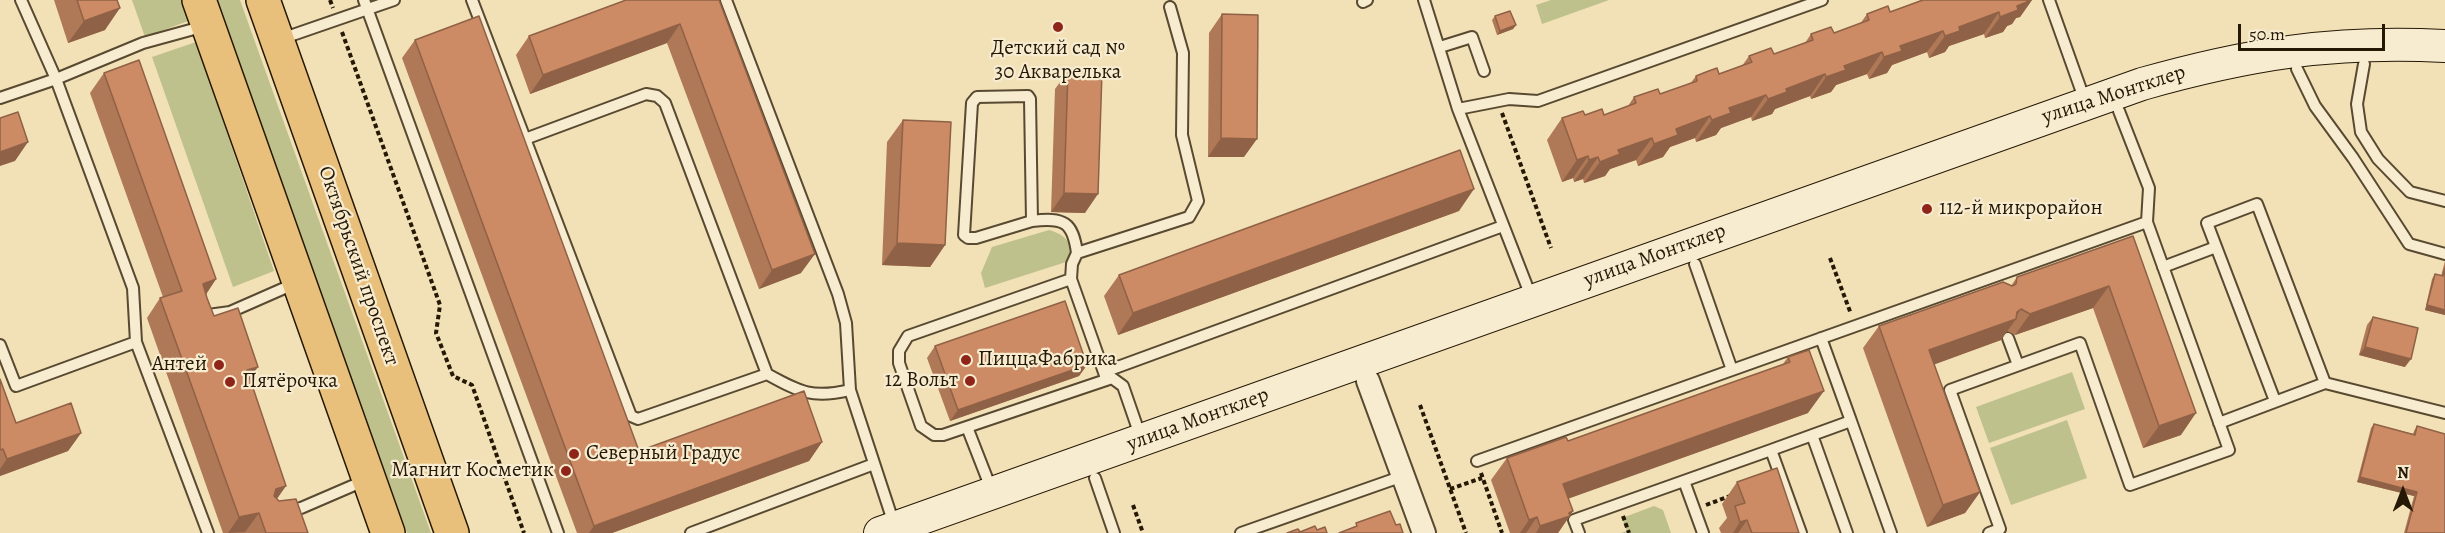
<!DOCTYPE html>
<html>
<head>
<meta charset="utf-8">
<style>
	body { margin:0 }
	#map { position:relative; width:2445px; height:533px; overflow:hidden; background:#f2e0b6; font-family:Alegreya,serif }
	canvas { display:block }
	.north { position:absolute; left:2373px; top:461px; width:60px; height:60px; -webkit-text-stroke:4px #f7ebd0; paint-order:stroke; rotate:0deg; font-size:16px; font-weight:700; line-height:24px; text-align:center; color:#251805 }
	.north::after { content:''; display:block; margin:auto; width:21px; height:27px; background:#251805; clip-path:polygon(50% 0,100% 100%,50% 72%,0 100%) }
	.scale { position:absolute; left:2238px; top:24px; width:147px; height:27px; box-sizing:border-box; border:3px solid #251805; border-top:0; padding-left:8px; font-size:18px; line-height:21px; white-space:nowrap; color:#251805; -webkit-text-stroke:4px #f7ebd0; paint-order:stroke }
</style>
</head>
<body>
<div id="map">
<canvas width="2445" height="533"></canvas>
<div class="north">N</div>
<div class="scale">50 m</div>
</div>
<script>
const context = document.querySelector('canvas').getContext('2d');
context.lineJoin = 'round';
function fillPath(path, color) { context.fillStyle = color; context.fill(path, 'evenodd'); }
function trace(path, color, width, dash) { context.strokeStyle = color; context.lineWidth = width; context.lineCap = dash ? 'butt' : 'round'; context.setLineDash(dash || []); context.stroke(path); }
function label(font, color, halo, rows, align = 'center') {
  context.font = font + ' Alegreya,serif'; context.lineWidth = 4.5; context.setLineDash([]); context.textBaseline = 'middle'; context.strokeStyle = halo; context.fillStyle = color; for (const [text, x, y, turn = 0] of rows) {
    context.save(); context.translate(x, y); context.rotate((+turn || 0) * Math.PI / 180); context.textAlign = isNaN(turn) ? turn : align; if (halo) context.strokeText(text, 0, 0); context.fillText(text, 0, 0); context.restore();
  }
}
fillPath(new Path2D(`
	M132 0H181L188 21 145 37Z
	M216 0H240L431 533H407Z
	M1551 0H1609L1542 24 1536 5Z
	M196 42 274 271 233 287 152 57Z
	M1049 230C1065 234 1079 247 1066 262L985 288 981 273 992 247Z
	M2072 372 2085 409 1989 443 1976 407Z
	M2067 420 2087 478 2011 505 1990 448Z
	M1654 506 1663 510 1671 533H1621L1627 531 1622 518Z`), '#bec18b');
const lane = new Path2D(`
	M21 0 56 79 143 43 205 26
	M364 0 558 533
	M472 0 631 416 638 419 767 374C800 392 812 399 850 390L894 524
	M726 0 838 294 846 323 850 390
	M1424 0 1458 109 1532 299
	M2049 0 2085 101
	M1363 2 1367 0
	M281 39 394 0
	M1440 47 1472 37 1484 71
	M2364 64 2357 104 2361 132 2378 159 2410 192 2445 201
	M2297 69 2315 106 2353 158 2409 244 2445 254
	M0 98 56 79 133 288 136 342 208 533
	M1458 109 1509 99 1538 101 1822 0
	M525 139 646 94 657 96 665 103 767 374
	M1032 221 976 238H968L964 235 972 103 977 97 1028 96 1030 99 1032 221C1064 217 1073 222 1077 253
	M1695 264 1732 370
	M2163 267 2216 247
	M1071 279 908 336 899 351V363L921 426 934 435H943L1112 378 1123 386 1141 438
	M201 316 230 312 296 283
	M2008 338 2018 365
	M0 345 16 386 136 342
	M1104 372 1503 226
	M1106 378 1071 279 1072 264 1077 253 1189 217 1198 201 1182 135 1183 53 1170 7
	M2325 383 2445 413
	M1851 421 1891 533
	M2219 423 2325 383 2257 204 2207 223 2275 401
	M967 427 992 491
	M1812 435 1847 533
	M1771 450 1851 421 1821 338
	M1477 461 2147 222
	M1095 478 1114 533
	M1684 481 1703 533
	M286 511 301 508 366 480
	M691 533 874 464
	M1241 533 1403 476
	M1579 533 1574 520 1771 450 1801 533
	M1989 533 2000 529 1950 390 2080 343 2130 485 2229 450 2147 222 2149 188 2119 111`);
const street = new Path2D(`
	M1368 381 1424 533`);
const secondary = new Path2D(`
	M880 533 2142 84C2248 54 2335 40 2445 46`);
const primary = new Path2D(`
	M199 0 388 533
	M263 0 452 533`);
trace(lane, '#584a31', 14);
trace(street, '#584a31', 26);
trace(secondary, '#251805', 34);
trace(primary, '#251805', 36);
trace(new Path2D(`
	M330 0 333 8
	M342 32 440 305 436 333 453 376 472 385 524 533
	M1502 113 1551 248
	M1830 258 1851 314
	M1420 405 1466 533
	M1481 473 1502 533
	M1450 489 1482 478
	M1133 505 1143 533
	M1706 505 1730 496
	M1623 516 1629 533`), '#251805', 4, [4.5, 3]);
trace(lane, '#f7ebd0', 10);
trace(street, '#f7ebd0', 22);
trace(secondary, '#f7ebd0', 32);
trace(primary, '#e9c07b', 33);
fillPath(new Path2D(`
	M54 0H117L105 30 68 43Z
	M719 0 801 273 759 289 667 43 530 94 516 55 529 36Z
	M1921 0H2032L2020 17 2016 18 2012 24 2007 26 2003 32 1985 38 1984 34 1949 46 1945 52 1929 58 1927 52 1892 65 1887 73 1869 79 1867 74 1836 85 1831 92 1811 99 1810 96 1775 109 1772 114 1752 121 1751 117 1721 128 1716 135 1696 142 1695 138 1670 147 1663 157 1638 166 1636 160 1610 169 1605 176 1584 183 1583 179 1574 182 1573 178 1562 182 1547 140 1562 118 1585 115H1604L1628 106 1634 97 1660 94 1690 84 1696 76 1719 74 1742 66 1749 56 1774 54 1805 43 1811 34 1834 33 1860 24 1867 14 1890 12Z
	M1222 14 1244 157H1208L1209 33Z
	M1495 16 1516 25 1513 29 1497 35 1492 20Z
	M415 40 639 451 822 442 809 461 612 533H577L402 58Z
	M1068 71 1085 213 1051 212 1055 89Z
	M104 73 216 279 206 294 207 298 214 316 250 379 277 499 308 533H223L147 318 160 298 163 297 90 93Z
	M903 120 945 245 930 267 882 265 887 142Z
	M1459 211 1118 335 1104 296 1119 275Z
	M2133 236 2181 435 2143 448 2093 308 2015 335 2007 331 2001 340 1934 364 1980 492 1965 513 1927 527 1863 348 1879 326 2011 286 2017 277Z
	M2445 261V315L2425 310 2432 279 2435 274 2441 276Z
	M2373 317 2405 367 2359 355 2367 325Z
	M935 346 1087 365 1079 376 950 421 927 358Z
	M1788 357 1808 413 1568 498 1573 511 1558 533H1510L1491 480 1507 458 1568 441 1783 364Z
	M0 379 16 423 81 433 68 451 0 476Z
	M2374 424 2413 434 2414 431 2417 426 2445 533H2404L2414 496 2357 482 2371 428Z
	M1737 482 1799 533H1721L1719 528 1727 518 1722 504Z`), '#af7856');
fillPath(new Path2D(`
	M2025 0H2032L2020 17 2016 18 2012 24 2007 26 2003 32 1985 38 2000 17Z
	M120 8 105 30 68 43 84 21Z
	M1999 12 1984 34 1949 46 1945 52 1929 58 1945 36 1959 27Z
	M680 24 667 43 530 94 543 75Z
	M1516 25 1513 29 1497 35 1500 31Z
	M1943 31 1927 52 1892 65 1887 73 1869 79 1884 57 1900 46Z
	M1882 52 1867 74 1836 85 1831 92 1811 99 1826 77 1844 66Z
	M1825 74 1810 96 1775 109 1772 114 1752 121 1768 99 1786 89Z
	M1766 95 1751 117 1721 128 1716 135 1696 142 1712 120 1729 108Z
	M1710 116 1695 138 1670 147 1663 157 1638 166 1654 144 1676 129Z
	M1221 138 1257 139 1244 157H1208Z
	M1652 138 1636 160 1610 169 1605 176 1584 183 1600 162 1618 150Z
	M28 142 15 161 0 166V152Z
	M1588 156 1573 178 1562 182 1577 160Z
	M1598 157 1583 179 1574 182 1589 160Z
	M1474 189 1459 211 1118 335 1133 313Z
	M1064 193 1098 194 1085 213 1051 212Z
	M897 243 945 245 930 267 882 265Z
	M815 254 801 273 759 289 772 270Z
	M216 279 203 299V284Z
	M2109 286 2093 308 2015 335 2030 314Z
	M2427 305 2445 310V315L2425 310Z
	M2021 309 2014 319H2016L2001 340 1914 372 1929 350 2017 312Z
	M2365 347 2411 359 2405 367 2359 355Z
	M1087 365 1079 376 950 421 958 410Z
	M258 367 244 386 247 370Z
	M1824 391 1808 413 1548 506 1563 484Z
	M2196 413 2181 435 2143 448 2159 426Z
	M81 433 68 451 0 476V469L7 459Z
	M822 442 809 461 612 533H589L594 526Z
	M2360 477 2417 492 2414 496 2357 482Z
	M286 486 272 506 276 489Z
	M1980 492 1965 513 1927 527 1943 505Z
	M1573 511 1558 533H1536L1540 526Z
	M259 513 245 532 228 533 239 517Z
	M1537 517 1526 533H1520L1529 520Z
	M1747 520 1738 533H1733L1740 522Z`), '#8f6146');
const building = new Path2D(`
	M77 0H117L120 8 84 21Z
	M626 0H719L815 254 772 270 680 24 543 75 529 36Z
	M1923 0H2027V2L2017 6 2018 10 2000 17 1999 12 1959 27 1960 31 1945 36 1943 31 1900 46 1902 51 1884 57 1882 52 1844 66 1846 70 1826 77 1825 74 1786 89 1787 92 1768 99 1766 95 1729 108 1731 113 1712 120 1710 116 1676 129 1678 135 1654 144 1652 138 1618 150 1620 154 1600 162 1598 157 1589 160 1588 156 1577 160 1562 118 1583 111 1585 115 1602 109 1604 115 1636 103 1634 97 1658 89 1660 94 1697 81 1696 76 1706 72 1717 68 1719 74 1752 62 1749 56 1771 48 1774 54 1813 40 1811 34 1831 27 1834 33 1869 20 1867 14 1888 6 1890 12Z
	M1510 11 1516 25 1500 31 1495 16Z
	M1222 14 1258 15 1257 139 1221 138Z
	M479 16 639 451 804 391 822 442 594 526 415 40Z
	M139 60 216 279 203 284 207 298 214 316 238 308 258 367 247 370 286 486 276 489 274 496 279 501 296 499 308 533H266L259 513 239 517 160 298 182 291 104 73Z
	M1068 71 1102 72 1098 194 1064 193Z
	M18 112 28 142 0 152V118Z
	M903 120 951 122 945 245 897 243Z
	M1460 150 1474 189 1133 313 1119 275Z
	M2133 236 2196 413 2159 426 2109 286 2030 314 2021 309 2017 312 2016 319 1929 350 1980 492 1943 505 1879 326 2003 282 2012 286 2016 284 2017 277Z
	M2445 268V310L2427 305 2435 274 2443 276Z
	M1065 301 1087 365 958 410 935 346Z
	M2373 317 2418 328 2411 359 2365 347Z
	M1809 350 1824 391 1563 484 1573 511 1569 513 1570 516 1540 526 1537 517 1529 520 1507 458 1566 437 1568 441 1719 387 1790 362 1788 357Z
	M0 379 16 423 71 403 81 433 7 459 3 449 0 450Z
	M2374 424 2415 435 2417 426 2445 434V533H2406L2417 492 2360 477Z
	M1777 468 1799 533H1752L1747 520 1740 522 1735 506 1745 503 1737 482Z
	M1390 511 1396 525 1400 524 1403 533H1339L1357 526 1356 523Z
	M1315 526 1317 530 1325 527 1327 533H1287L1298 529 1300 532Z`);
fillPath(building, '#cc8b64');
trace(building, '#8f6146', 1.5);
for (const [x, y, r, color] of [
	[1058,27,6,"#8f2418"],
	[1927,209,6,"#8f2418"],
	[966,360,6,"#8f2418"],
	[219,365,6,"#8f2418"],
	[970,381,6,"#8f2418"],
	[230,382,6,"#8f2418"],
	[574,454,6,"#8f2418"],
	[566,471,6,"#8f2418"]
]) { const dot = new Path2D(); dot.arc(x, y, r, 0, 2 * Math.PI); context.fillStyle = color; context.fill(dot); trace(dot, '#f7ebd0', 2); }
label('21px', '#251805', '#f7ebd0', [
	["Детский сад №",1058,49,"center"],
	["30 Акварелька",1058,73,"center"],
	["112-й микрорайон",1939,209],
	["ПиццаФабрика",978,360],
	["Антей",207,365,"right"],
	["12 Вольт",958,381,"right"],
	["Пятёрочка",242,382],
	["Северный Градус",586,454],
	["Магнит Косметик",554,471,"right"]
], 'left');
label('21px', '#251805', '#f7ebd0', [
	["улица Монтклер",2114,95,-18],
	["улица Монтклер",1655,256,-20],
	["Октябрьский проспект",358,266,71],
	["улица Монтклер",1198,420,-20]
]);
</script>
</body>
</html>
